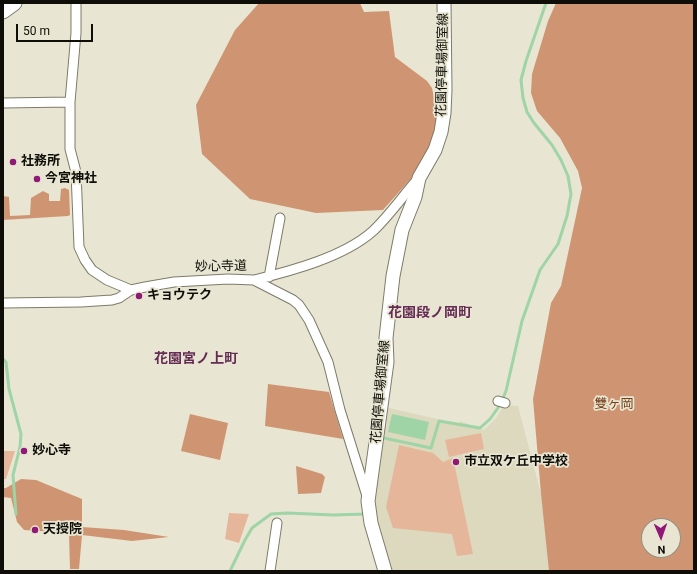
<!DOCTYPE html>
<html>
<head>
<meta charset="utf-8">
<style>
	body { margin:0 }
	#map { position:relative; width:697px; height:574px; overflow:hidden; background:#e8e6d2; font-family:Roboto,sans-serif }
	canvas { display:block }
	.frame { position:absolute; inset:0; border:4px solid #0e0d07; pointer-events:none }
	.north { position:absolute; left:641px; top:518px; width:40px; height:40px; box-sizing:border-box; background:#e8e6d2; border:1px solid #918f81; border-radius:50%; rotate:178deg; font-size:11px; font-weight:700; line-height:16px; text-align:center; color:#0e0d07 }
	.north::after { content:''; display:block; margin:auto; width:14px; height:18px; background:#901876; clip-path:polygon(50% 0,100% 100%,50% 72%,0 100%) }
	.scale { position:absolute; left:16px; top:24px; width:77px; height:18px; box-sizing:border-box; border:2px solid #0e0d07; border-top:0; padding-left:5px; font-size:12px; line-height:14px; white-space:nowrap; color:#0e0d07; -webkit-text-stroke:3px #e8e6d2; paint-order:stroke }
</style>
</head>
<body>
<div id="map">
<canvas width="697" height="574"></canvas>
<div class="frame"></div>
<div class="north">N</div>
<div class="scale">50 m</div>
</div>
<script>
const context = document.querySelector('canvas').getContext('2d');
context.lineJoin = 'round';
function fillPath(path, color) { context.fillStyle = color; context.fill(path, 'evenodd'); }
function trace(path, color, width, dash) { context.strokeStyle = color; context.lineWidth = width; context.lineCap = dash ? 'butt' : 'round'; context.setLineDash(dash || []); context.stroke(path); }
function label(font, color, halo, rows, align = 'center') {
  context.font = font + ' Roboto,"Noto Sans JP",sans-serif'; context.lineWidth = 3.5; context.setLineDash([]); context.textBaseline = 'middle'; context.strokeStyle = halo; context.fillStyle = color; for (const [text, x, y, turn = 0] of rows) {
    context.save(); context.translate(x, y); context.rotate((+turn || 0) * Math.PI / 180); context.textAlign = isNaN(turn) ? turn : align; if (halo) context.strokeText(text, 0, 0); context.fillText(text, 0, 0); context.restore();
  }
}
fillPath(new Path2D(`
	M504 405 518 406 541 494 550 571H392L374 510 385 415V407L459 424 460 421 484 430 497 417Z`), '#ddd9be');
fillPath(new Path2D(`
	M481 433 484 449 449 457 445 440Z
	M399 445 433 453 443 462 453 458 473 554 457 556 452 534 393 528 386 507Z
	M3 451H15L6 479H3Z
	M229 513 249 514 239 543 225 539Z`), '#e6b69a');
fillPath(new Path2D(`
	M259 3H360L364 12 389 11 395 57 427 81 432 88 438 118 435 137 415 174 383 210 316 213 250 199 202 154 196 105 235 30Z
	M556 3H694V571H549L541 494 533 399 551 303 561 286 582 188 578 171 560 138 537 111 531 93 532 74 548 21ZM649 526H673V550H649Z
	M65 188 69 190 70 215 68 216 3 220V196L9 197 10 216 30 215 31 198 43 191 49 194V201H60L61 189Z
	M268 384 329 392 343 439 265 426Z
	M190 414 228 423 220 460 181 451Z
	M296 466 322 474 325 477 321 493 298 494Z
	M21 479 36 480 82 499V527L124 530 169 537 132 541 82 535 79 569H70L69 533 24 530 17 522 11 498 3 497V488H6Z`), '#cf9572');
fillPath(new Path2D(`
	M392 414 429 422 425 440 388 432Z`), '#9ed4a6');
trace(new Path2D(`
	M3 359 6 362 9 389 21 434 20 447 13 475 16 514
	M384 438 431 448 439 421 480 428 490 419 500 405 506 391 522 321 540 270 558 244 567 216 571 194 568 176 561 160 552 145 534 123 527 112 523 98 521 80 526 61 546 3
	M230 571 245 540 252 528 271 514 287 513 333 515 367 514`), '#9ed4a6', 3);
const minor = new Path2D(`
	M76 3V33L70 102V149L76 172 79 247 85 260 92 270 107 280 131 290
	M3 103 70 102
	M269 277 280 218
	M254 280C291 271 344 257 373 231 389 216 402 197 417 180
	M3 303 81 302 112 300 119 298 131 290 145 287 174 282 228 279 254 280 293 300 299 305 309 320 328 362 340 410 367 496
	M498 401 505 403
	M270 571 277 523`);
const secondary = new Path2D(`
	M385 571 371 523 368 501 387 362 386 338 393 276 402 230 415 197 419 178 435 150 441 132 444 113 445 90 444 3`);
const primary = new Path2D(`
	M3 11 14 3`);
trace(minor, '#7d7b69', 11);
trace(secondary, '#7d7b69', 15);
trace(primary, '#7d7b69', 17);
trace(minor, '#fff', 9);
trace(secondary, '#fff', 13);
trace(primary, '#fff', 15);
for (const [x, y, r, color] of [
	[13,162,4,"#901876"],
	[37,179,4,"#901876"],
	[139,296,4,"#901876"],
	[24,451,4,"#901876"],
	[456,462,4,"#901876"],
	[35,530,4,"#901876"]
]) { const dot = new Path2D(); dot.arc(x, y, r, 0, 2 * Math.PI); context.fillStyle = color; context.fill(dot); trace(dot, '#e8e6d2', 1.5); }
label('13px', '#0e0d07', '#e8e6d2', [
	["花園停車場御室線",443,65,-89],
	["妙心寺道",221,267,-1],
	["花園停車場御室線",381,392,-85]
]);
label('bold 13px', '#0e0d07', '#e8e6d2', [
	["社務所",21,162],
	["今宮神社",45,179],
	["キョウテク",147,296],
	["妙心寺",32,451],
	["市立双ケ丘中学校",464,462],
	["天授院",43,530]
], 'left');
label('13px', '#763e18', '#e8e6d2', [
	["雙ヶ岡",614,405]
]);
label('bold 14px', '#642b54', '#e8e6d2', [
	["花園段ノ岡町",430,313],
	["花園宮ノ上町",196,359]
]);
</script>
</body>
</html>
